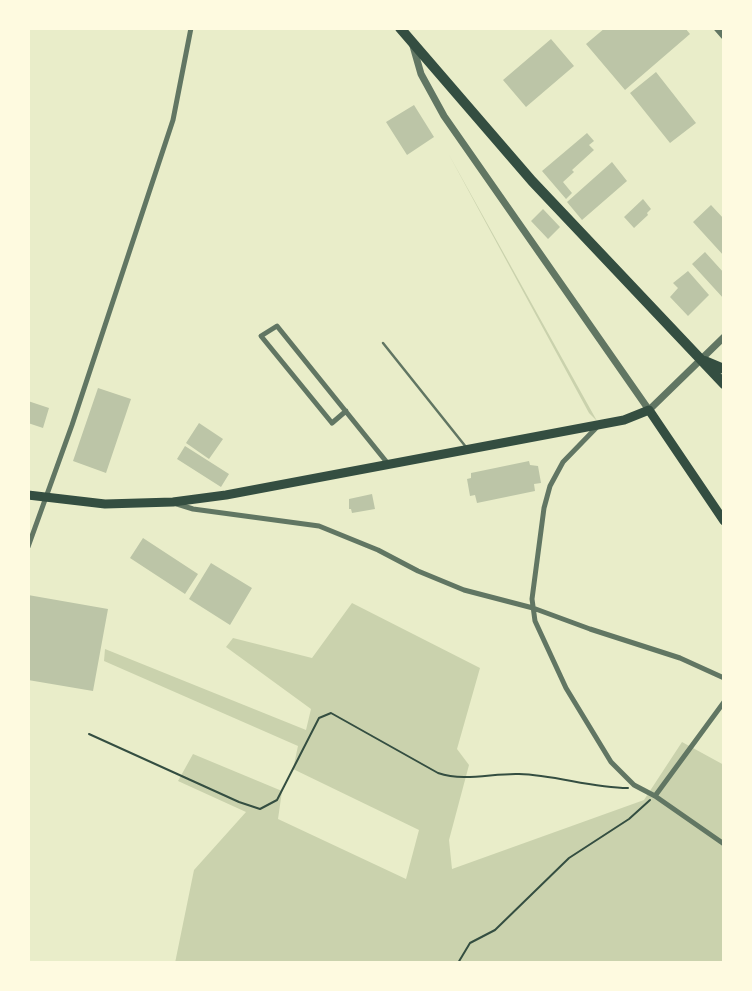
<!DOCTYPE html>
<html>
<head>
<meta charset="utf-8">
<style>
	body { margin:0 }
	#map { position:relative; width:752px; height:991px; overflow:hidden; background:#e9edc9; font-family:"Times New Roman",serif }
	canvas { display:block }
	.frame { position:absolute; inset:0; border:30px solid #fefae0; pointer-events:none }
</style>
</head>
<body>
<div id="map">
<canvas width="752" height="991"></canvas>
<div class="frame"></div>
</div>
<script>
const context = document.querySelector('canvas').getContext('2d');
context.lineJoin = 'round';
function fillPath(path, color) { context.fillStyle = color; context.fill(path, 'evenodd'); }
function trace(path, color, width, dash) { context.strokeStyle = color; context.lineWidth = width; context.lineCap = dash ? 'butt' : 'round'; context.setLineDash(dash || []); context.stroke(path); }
fillPath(new Path2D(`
	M448 153 597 421 589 413Z
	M352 603 480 668 457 749 469 765 449 840 452 869 644 800 682 742 724 765V963H175L194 870 246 812 178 781 193 754 282 791 278 819 406 879 419 830 293 769 298 746 104 661 105 649 306 730 311 709 226 647 233 638 312 658Z`), '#cad2ad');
fillPath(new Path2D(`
	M605 28H685L690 34 625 90 586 44Z
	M551 39 574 66 526 107 503 80Z
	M656 72 696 123 670 143 630 93Z
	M414 105 434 137 407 155 386 122Z
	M587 133 594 141 589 145 594 150 572 170 574 172 563 182 572 193 566 199 542 171Z
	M612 162 627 181 582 220 567 202Z
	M643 199 651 209 647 213 648 215 634 228 624 217Z
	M711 205 724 219V256L693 222Z
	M543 209 560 227 548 239 531 221Z
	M705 252 724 273V299L692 264Z
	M688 271 709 295 688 316 670 297 678 288 673 283Z
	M98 388 131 399 106 473 73 461Z
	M28 401 49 408 43 428 28 423Z
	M199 423 223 439 209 459 186 443Z
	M185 446 229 474 221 487 177 459Z
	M529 461 530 465 538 466 541 483 534 484 535 491 477 503 475 495 470 496 467 479 471 478V473Z
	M372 494 375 509 352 513 351 509H349V499Z
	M143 538 198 574 185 594 130 558Z
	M211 563 252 588 230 625 189 599Z
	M28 595 108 609 93 691 28 680Z`), '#bcc5a7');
trace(new Path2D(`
	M89 734 239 802 260 809 277 800 319 718 331 713 438 773C465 782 492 773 519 774 556 775 591 788 628 788
	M458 963 470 943 495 930 569 858 629 819 650 800`), '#344e41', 2);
trace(new Path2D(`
	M383 343 466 447`), '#617663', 2.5);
trace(new Path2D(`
	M346 411 332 423 261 336 277 326 389 465
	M598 426 563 462 550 486 544 508 532 599 535 621 566 688 611 762 634 785 655 796 724 844
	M177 504 193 509 319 526 378 550 418 571 464 590 533 608 590 629 680 658 724 678
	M28 547 72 425 173 120 191 28
	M655 796 724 702`), '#617663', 5);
trace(new Path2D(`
	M717 28 724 36
	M413 46 421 74 444 116 649 410 724 337`), '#617663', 7);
trace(new Path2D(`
	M28 495 105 504 173 502 226 495 624 420 649 410 724 521`), '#344e41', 9);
trace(new Path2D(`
	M400 28 532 181 724 384
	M705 361 724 369`), '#344e41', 10);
</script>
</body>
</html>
